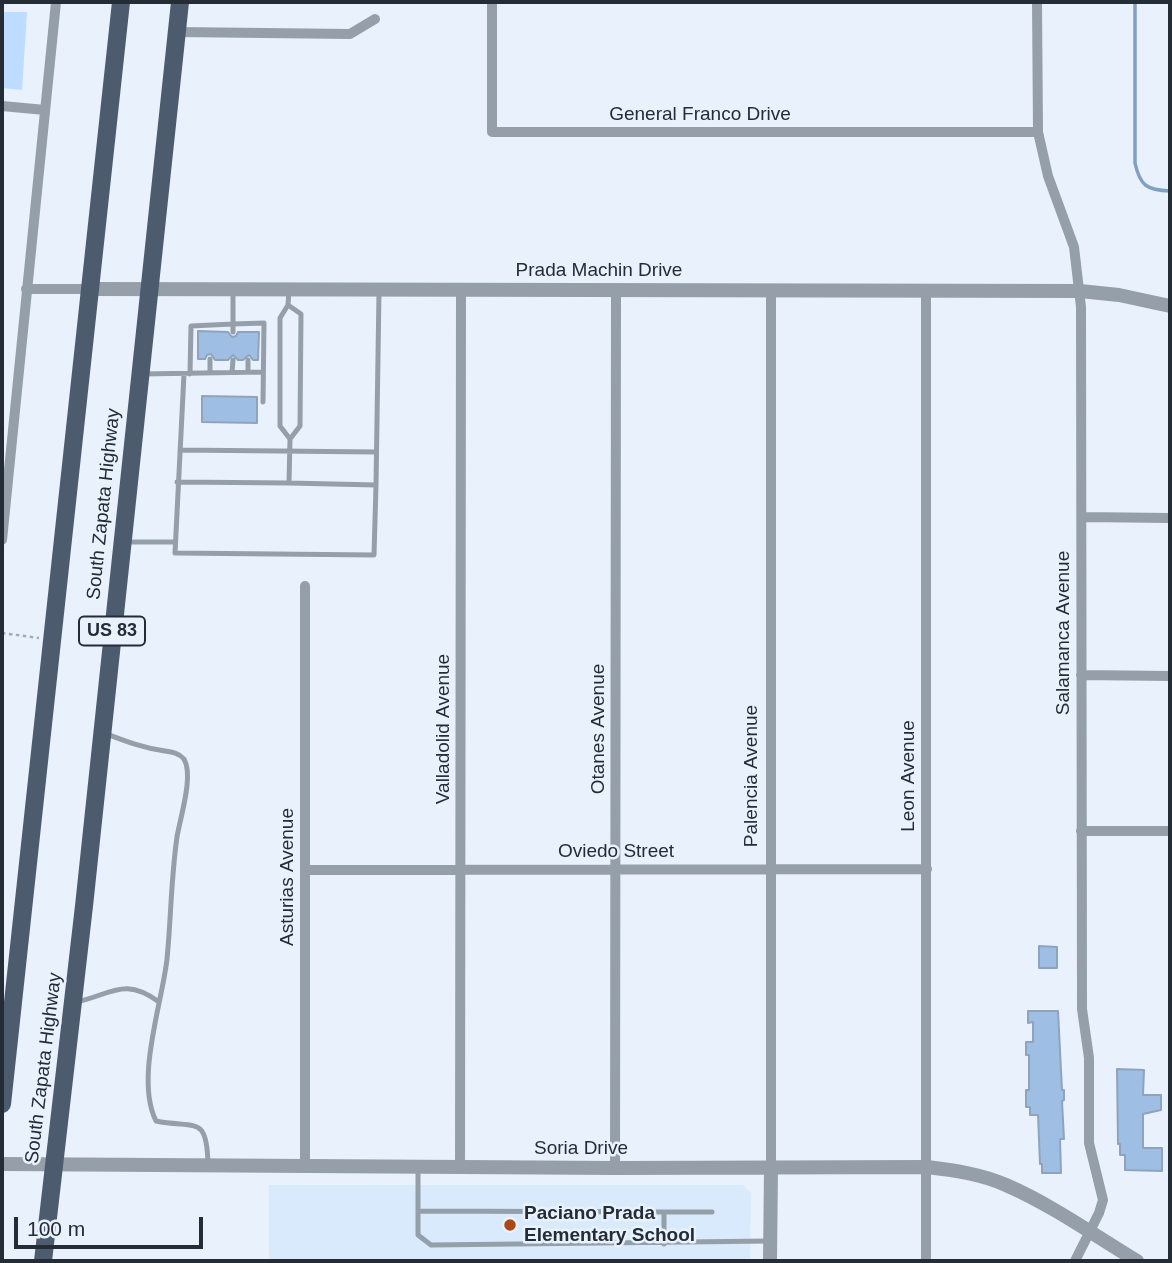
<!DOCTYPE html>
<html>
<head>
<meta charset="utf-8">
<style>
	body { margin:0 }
	#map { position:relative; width:1172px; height:1263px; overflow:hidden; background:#e9f2fc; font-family:Arial,sans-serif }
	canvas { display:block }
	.frame { position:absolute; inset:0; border:4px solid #242c36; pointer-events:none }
	.scale { position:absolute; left:14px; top:1217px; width:189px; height:32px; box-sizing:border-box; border:4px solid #242c36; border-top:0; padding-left:9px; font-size:21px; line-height:24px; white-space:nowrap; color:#242c36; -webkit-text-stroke:5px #e9f2fc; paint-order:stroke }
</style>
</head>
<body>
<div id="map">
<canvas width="1172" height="1263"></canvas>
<div class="frame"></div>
<div class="scale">100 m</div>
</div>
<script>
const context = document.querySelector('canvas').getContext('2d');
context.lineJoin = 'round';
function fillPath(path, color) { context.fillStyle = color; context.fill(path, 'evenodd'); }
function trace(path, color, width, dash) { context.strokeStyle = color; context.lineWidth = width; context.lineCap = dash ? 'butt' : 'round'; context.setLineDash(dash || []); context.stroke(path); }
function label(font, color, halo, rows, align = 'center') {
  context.font = font + ' Arial,sans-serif'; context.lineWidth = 5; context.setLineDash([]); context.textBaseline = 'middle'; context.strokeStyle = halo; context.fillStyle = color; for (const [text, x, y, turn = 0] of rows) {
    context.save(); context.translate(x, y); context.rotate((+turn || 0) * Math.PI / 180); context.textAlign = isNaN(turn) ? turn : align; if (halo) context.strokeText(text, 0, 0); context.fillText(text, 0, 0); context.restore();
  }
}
fillPath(new Path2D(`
	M269 1185H743L751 1193 750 1261H269Z`), '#d9eafd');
fillPath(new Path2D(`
	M2 12H27L22 90 2 88Z`), '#bedcff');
trace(new Path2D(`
	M1135 2V163C1140 186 1147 190 1170 191`), '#81a0c4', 3.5);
const building = new Path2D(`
	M198 331 228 332 232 337 236 336 238 332H259L258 360H253L249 355 243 360H238L233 355 228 360H215L211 354 207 355 205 359H198Z
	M202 396 257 397V423L202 422Z
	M1039 946 1057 947V968H1039Z
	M1028 1011H1058L1062 1090H1064V1100L1062 1101 1064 1139H1060L1061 1173H1042V1164H1040L1038 1115H1030V1107H1026V1090H1029V1055H1026V1042H1033V1022L1028 1023Z
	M1117 1069 1144 1070 1143 1095H1161V1110L1143 1114V1148H1162V1171L1125 1170V1155H1120V1144H1118Z`);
fillPath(building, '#9ebee3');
trace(building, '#8fa4bc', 2);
trace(new Path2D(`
	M2 633 39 638`), '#a3acb6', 2.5, [3.5, 3.5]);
trace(new Path2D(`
	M289 291 288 305 280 318V426L290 439
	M233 332V324L264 323 263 402
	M232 372 233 360
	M248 372V360
	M210 373V359
	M143 374 262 372
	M184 374 175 553 374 555 376 485
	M190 374 191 326 233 324V291
	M180 450 376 452
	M177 482 289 483 290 439 300 426 301 314 288 305
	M289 483 376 485 379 292
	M126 542H175
	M104 733C125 741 143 748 165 751 172 752 179 753 184 759 194 776 180 818 177 837 171 878 171 919 167 959 162 1004 135 1079 156 1121 196 1129 207 1114 208 1165
	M76 1002C111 995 124 976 159 1002
	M418 1170V1235L431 1245 770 1241
	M418 1211 664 1212V1244
	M664 1212H712`), '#959fa9', 5);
trace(new Path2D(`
	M492 2V132H1038
	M1037 2 1038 132 1048 176 1074 247 1081 307 1082 1009 1089 1058V1143L1103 1200 1099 1213 1075 1261
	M177 32 350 34 375 19
	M2 106 45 110
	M26 289H90
	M1082 517 1170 518
	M2 540 56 2
	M305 586V1167
	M1081 675 1170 676
	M1081 831H1170
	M306 870 927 869
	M460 1167 461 290
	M615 1168 616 291
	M771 1168V291
	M926 1261V291`), '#959fa9', 10);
trace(new Path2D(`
	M90 289 1080 291 1119 295 1170 306
	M2 1164 615 1168 927 1167C953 1170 981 1174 1006 1185 1052 1205 1094 1235 1137 1261
	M770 1261 771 1168`), '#959fa9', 14);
trace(new Path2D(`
	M2 1104 121 2
	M43 1261 84 906 180 2`), '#4c5c6e', 18);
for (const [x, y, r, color] of [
	[510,1225,7,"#ac4818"]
]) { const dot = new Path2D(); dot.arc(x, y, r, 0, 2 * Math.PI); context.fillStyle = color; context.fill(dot); trace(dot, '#e9f2fc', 2.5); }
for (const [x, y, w] of [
	[112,631,66]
]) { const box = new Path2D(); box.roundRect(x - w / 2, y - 14.5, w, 29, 5); context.fillStyle = '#e9f2fc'; context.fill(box); trace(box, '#242c36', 2); }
label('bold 18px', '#242c36', null, [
	["US 83",112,631]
]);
label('19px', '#242c36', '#e9f2fc', [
	["General Franco Drive",700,115],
	["Prada Machin Drive",599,271],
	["South Zapata Highway",104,504,-84],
	["Salamanca Avenue",1064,633,-90],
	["Valladolid Avenue",444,729,-90],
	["Otanes Avenue",599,729,-90],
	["Palencia Avenue",752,776,-90],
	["Leon Avenue",909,776,-90],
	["Oviedo Street",616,852],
	["Asturias Avenue",288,877,-90],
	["South Zapata Highway",44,1068,-83],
	["Soria Drive",581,1149]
]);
label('bold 19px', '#242c36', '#e9f2fc', [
	["Paciano Prada",524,1214],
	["Elementary School",524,1236]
], 'left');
</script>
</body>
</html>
